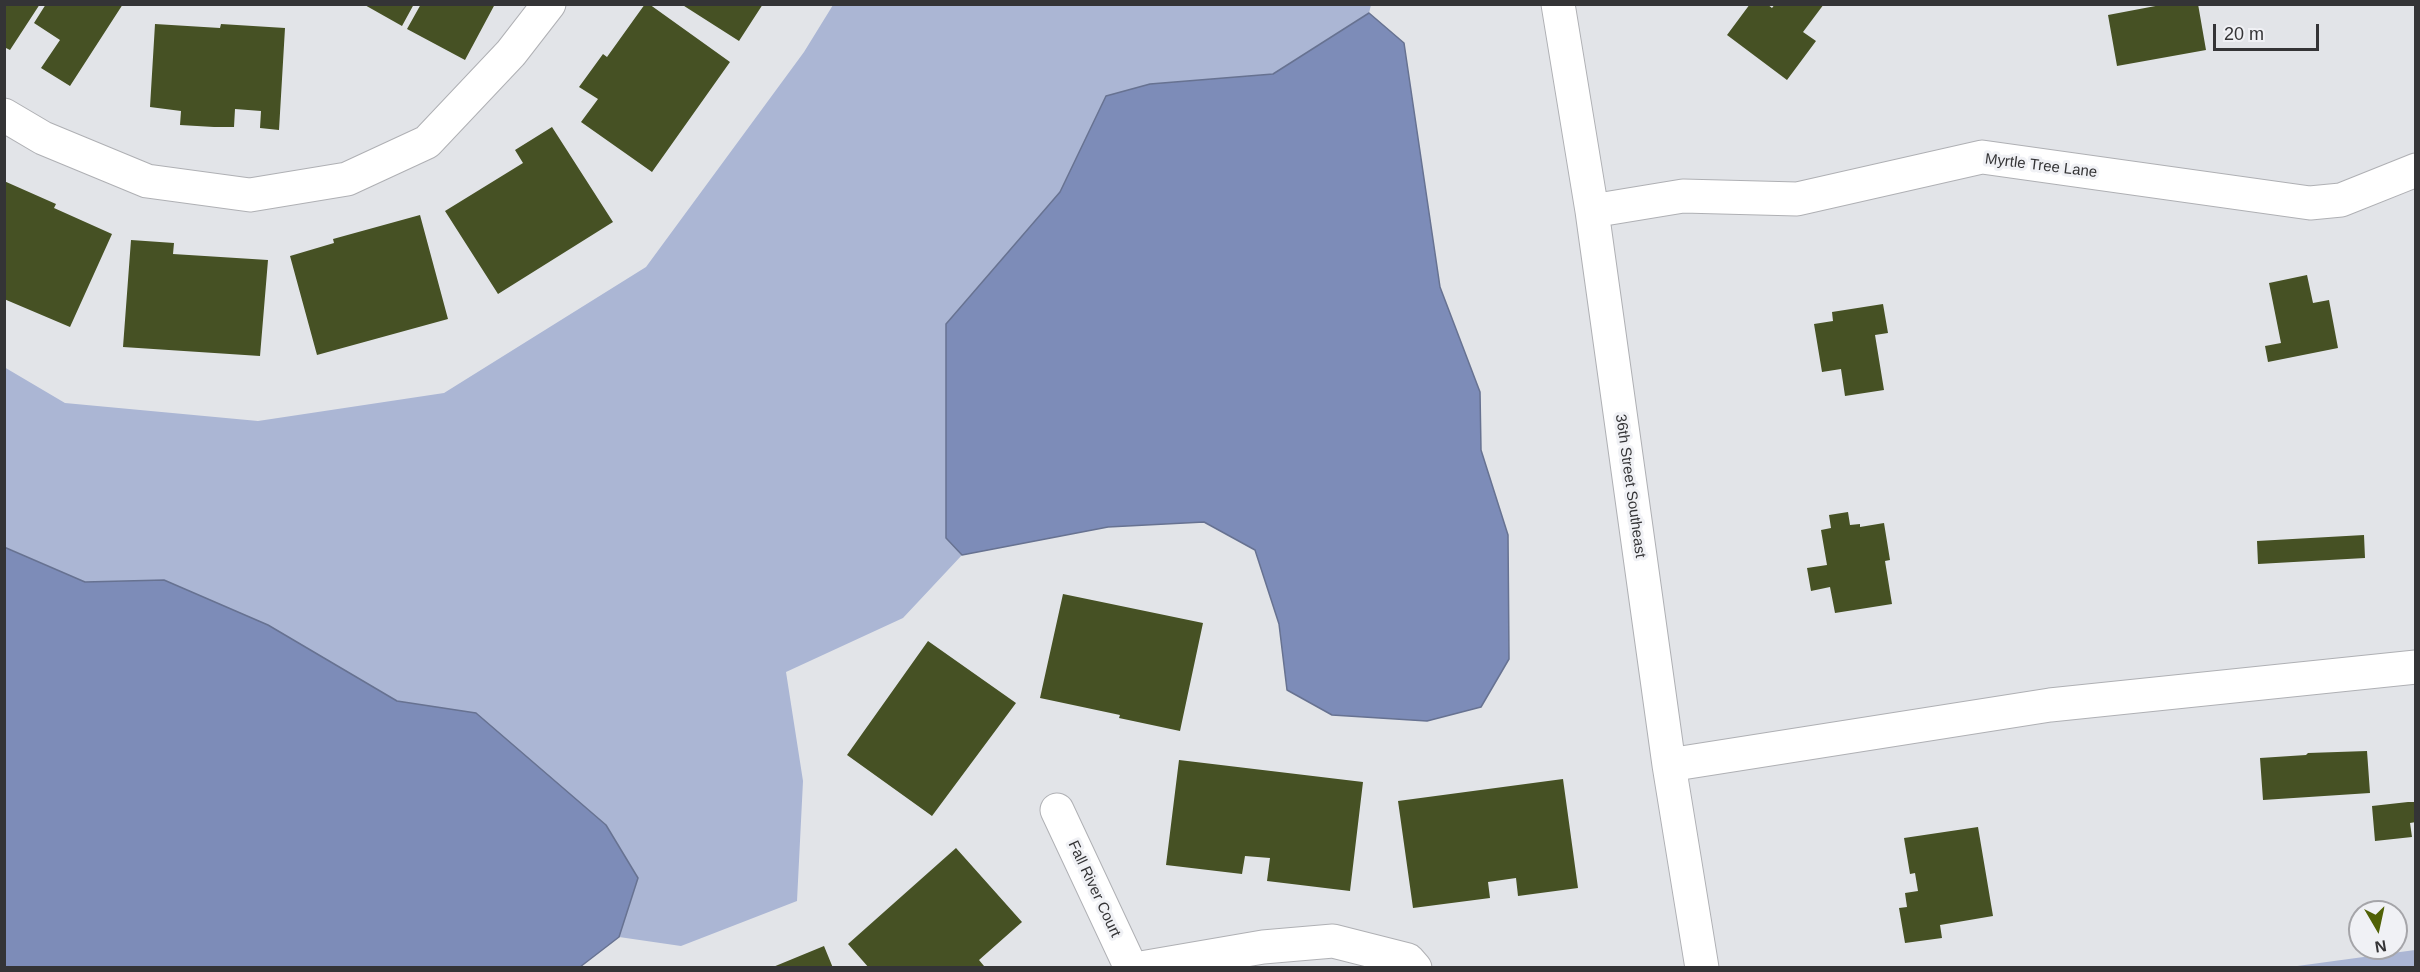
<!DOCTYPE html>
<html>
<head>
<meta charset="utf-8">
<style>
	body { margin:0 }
	#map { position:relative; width:2420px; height:972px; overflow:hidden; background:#e2e4e8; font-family:Arial,sans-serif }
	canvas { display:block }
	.frame { position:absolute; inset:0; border:6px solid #343436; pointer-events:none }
	.north { position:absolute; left:2348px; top:900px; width:60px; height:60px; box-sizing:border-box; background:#f0f1f5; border:2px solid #a5a5a9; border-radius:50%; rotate:171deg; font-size:16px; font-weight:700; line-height:24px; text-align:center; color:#343436 }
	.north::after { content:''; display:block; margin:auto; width:21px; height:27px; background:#506106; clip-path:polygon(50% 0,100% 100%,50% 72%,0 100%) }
	.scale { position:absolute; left:2213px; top:24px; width:106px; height:27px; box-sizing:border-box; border:3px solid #343436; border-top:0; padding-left:8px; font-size:18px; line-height:21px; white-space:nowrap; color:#343436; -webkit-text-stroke:4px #f0f1f5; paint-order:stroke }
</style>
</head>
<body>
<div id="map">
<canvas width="2420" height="972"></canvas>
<div class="frame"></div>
<div class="north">N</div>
<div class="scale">20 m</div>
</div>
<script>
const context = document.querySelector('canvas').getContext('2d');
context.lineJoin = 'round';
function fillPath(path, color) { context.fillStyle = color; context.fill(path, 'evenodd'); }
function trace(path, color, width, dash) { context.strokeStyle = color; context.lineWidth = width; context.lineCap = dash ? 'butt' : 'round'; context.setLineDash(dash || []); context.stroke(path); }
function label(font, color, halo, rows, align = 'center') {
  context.font = font + ' Arial,sans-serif'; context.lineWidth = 6; context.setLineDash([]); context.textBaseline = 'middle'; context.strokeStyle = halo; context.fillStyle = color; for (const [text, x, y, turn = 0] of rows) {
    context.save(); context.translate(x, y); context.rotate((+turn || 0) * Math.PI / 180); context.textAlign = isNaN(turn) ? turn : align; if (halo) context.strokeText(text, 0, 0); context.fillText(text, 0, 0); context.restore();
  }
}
fillPath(new Path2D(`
	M833 5H1371L1369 13 1273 74 1150 84 1106 96 1060 192 946 324V537L962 555 903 618 786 672 803 781 797 901 681 946 619 937 638 878 606 825 476 714 397 701 268 625 164 580 85 582 5 547 4 367 65 403 258 421 444 393 646 267 804 52Z
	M2415 950V967H2290Z`), '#abb6d4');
const water = new Path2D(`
	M1369 13 1404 43 1440 287 1480 392 1481 450 1508 535 1509 659 1481 707 1427 721 1332 715 1287 690 1279 624 1255 550 1204 522 1108 527 962 555 946 538V324L1060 192 1106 96 1150 84 1273 74Z
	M4 547 85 582 164 580 268 625 397 701 476 713 606 825 638 878 619 937 580 967H5Z`);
fillPath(water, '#7d8cb8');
trace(water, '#677291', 1.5);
fillPath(new Path2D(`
	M4 4H40L10 50 4 47Z
	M46 4H123L70 86 41 68 60 40 34 23Z
	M363 4H414L402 26Z
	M421 4H495L465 60 407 29Z
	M645 4H649L730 62 652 172 581 122 598 99 579 87 603 54 607 57Z
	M681 4H763L739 41Z
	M1750 4H1767L1772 8 1775 4H1824L1803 32 1816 41 1787 80 1727 35Z
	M2166 4H2198L2206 50 2117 66 2108 15Z
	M155 24 220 28 221 24 285 28 279 130 260 128 261 111 235 109 234 127H214L180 125 181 111 150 107Z
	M552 127 613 222 498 294 445 211 523 163 515 150Z
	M4 181 56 204 54 208 112 234 70 327 4 299Z
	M420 215 448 319 317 355 290 256 334 243 333 239Z
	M131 240 174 243 173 254 268 260 260 356 123 347Z
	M2307 275 2313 303 2329 300 2338 348 2268 362 2265 346 2281 343 2269 283Z
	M1883 304 1888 333 1875 335 1884 390 1845 396 1841 369 1822 372 1814 324 1833 321 1832 312Z
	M1848 512 1850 525 1860 524V527L1884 523 1890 560 1885 561 1892 604 1835 613 1830 587 1811 591 1807 568 1827 565 1821 530 1831 528 1829 515Z
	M2364 535 2365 558 2258 564 2257 541Z
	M1063 594 1203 623 1180 731 1119 718 1120 715 1040 698Z
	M928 641 1016 703 932 816 847 755Z
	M2367 751 2370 793 2263 800 2260 758 2306 755 2308 753Z
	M1179 760 1363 782 1350 891 1267 881 1270 858 1245 856 1242 874 1166 865Z
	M1563 779 1578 888 1518 896 1516 878 1488 882 1490 898 1413 908 1398 801Z
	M2408 802H2416V822L2410 823 2412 837 2375 841 2372 806Z
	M1978 827 1993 916 1940 925 1942 938 1905 943 1899 908 1907 907 1905 893 1918 891 1915 873 1910 874 1904 838Z
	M956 848 1022 922 979 960 984 966 982 968H869L848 944Z
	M824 946 833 968H773V967Z`), '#465124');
const minor = new Path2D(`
	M1558 4 1592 211 1669 765 1702 968
	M4 115 43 138 147 181 250 195 347 179 427 142 511 53 549 4
	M1592 211 1683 196 1797 199 1982 157 2310 203 2341 200 2416 170
	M1669 765 2050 705 2416 667
	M1057 810 1131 968
	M1141 968 1263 947 1333 941 1408 960 1415 968`);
trace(minor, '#afb0b4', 35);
trace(minor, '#fff', 33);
label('15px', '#343436', '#f0f1f5', [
	["Myrtle Tree Lane",2041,166,7],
	["36th Street Southeast",1630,486,82],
	["Fall River Court",1094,889,65]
]);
</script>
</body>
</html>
